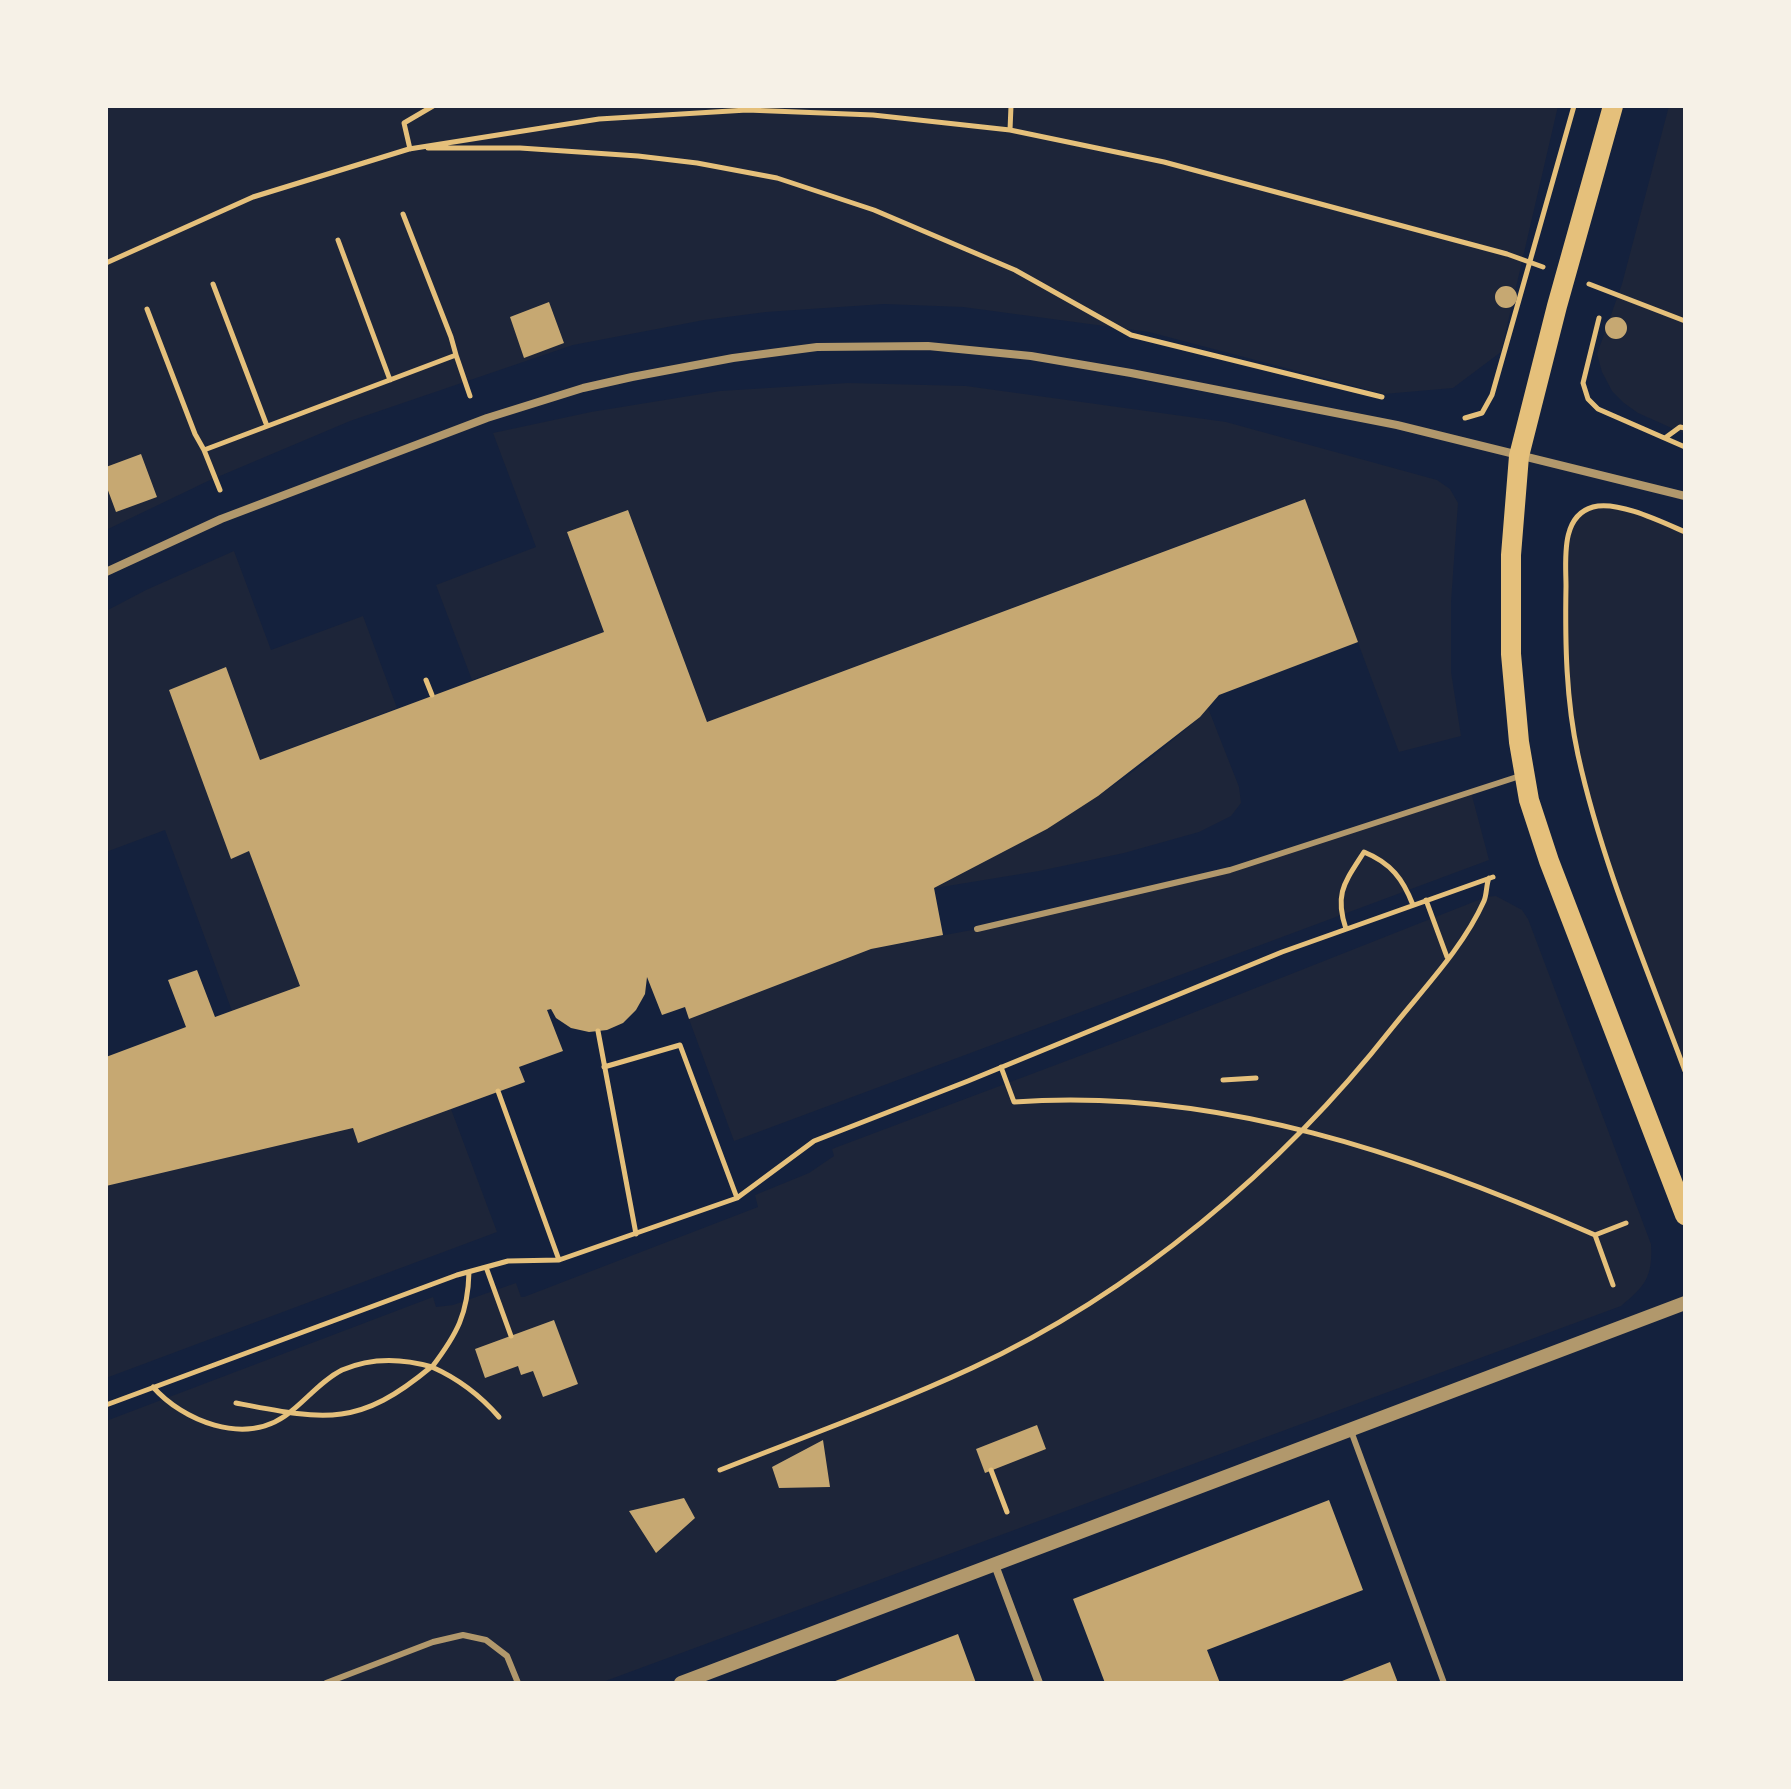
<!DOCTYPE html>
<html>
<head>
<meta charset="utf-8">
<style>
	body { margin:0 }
	#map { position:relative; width:1791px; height:1789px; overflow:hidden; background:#14213d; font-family:"Roboto Condensed",sans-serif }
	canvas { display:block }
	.frame { position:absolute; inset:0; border:108px solid #f6f1e7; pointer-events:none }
</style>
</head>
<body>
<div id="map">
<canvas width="1791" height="1789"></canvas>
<div class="frame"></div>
</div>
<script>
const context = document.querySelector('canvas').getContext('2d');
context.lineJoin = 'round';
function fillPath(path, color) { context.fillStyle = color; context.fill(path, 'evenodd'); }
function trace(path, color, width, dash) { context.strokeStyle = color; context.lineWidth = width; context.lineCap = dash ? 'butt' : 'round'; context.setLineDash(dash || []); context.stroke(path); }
fillPath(new Path2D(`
	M106 106H1558L1501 352 1453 388 1384 394 1149 332 963 307 884 304 766 312 704 320 573 345 350 421 208 481 106 530Z
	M1669 106H1685V434L1638 413 1624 403 1612 391 1602 372 1597 354 1622 284Z
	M848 383 966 386 1226 422 1437 480 1450 489 1458 503 1451 602V672L1461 736 1399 752 1304 499 707 722 628 510 567 532 604 632 472 680 436 585 536 547 493 433 591 412 720 391Z
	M1616 506 1685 532V1071L1599 835 1578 753 1564 654 1566 546 1572 523 1593 507Z
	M234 551 271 650 363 616 397 708 260 760 226 668 169 690 231 858 249 851 300 986 232 1011 165 830 106 852V611L146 590Z
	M1208 708 1239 787 1241 803 1231 816 1199 832 1124 853 1039 871 935 888C1014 846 1092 806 1162 749 1178 735 1195 723 1208 708Z
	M1471 792 1489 860 734 1141 689 1019 871 949 977 929 1230 870Z
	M1496 896 1522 910 1528 919 1651 1244C1653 1277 1645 1286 1621 1306L600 1683H106V1421L433 1297 436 1307 453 1305 516 1283 521 1297H524L758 1207 755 1195 809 1173 834 1156 832 1149 1162 1025 1486 897Z
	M451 1109 497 1232 106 1378V1186L353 1128 358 1143Z`), '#1d2539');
fillPath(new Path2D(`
	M1495 297a11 11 0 1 1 22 0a11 11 0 1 1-22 0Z
	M549 302 564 343 524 358 510 317Z
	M1605 328a11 11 0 1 1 22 0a11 11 0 1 1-22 0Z
	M141 454 157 497 116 512 106 485V467Z
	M1305 499 1358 642 1219 695 1200 717 1098 796 1047 829 934 888 943 935 871 949 689 1019 685 1007 662 1015 647 977 645 994 636 1010 623 1023 607 1030 589 1032 571 1028 556 1018 551 1009 547 1010 563 1051 519 1067 525 1082 358 1143 353 1128 106 1186V1057L186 1027 168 980 197 970 215 1017 300 986 249 851 231 859 169 690 226 667 260 760 604 632 567 532 628 510 707 722Z
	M554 1320 578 1384 543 1397 533 1371 521 1375 518 1366 485 1378 475 1349Z
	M1037 1425 1046 1449 985 1473 976 1449Z
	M823 1440 830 1487 779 1488 772 1467Z
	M684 1498 695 1518 656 1553 629 1511Z
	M1329 1500 1363 1590 1207 1650 1220 1683H1105L1073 1599Z
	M958 1634 976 1683H830Z
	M1390 1662 1398 1683H1337Z`), '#c6a872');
trace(new Path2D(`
	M1010 130 1011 106
	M428 148H520L638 156 697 163 777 178 874 210 1015 270 1131 335 1382 397
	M410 149 404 123 433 106
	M403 214 451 337 456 355
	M338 240 390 380
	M106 263 253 197 409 149 599 119 747 110 873 115 1010 130 1164 162 1507 254 1543 267
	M213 284 267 426
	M1589 284 1685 321
	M147 309 195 434 204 450
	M1599 318 1583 383 1588 399 1598 409 1685 447
	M1465 418 1482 413 1492 395 1574 106
	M1665 438 1680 427 1685 428
	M220 490 204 450 456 355 470 396
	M1685 532C1662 522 1617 500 1593 507 1560 516 1566 561 1566 586 1565 643 1566 700 1578 755 1602 864 1647 968 1685 1071
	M426 680 432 695
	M1426 900 1447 957
	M1346 929C1334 893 1345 882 1364 852 1391 863 1403 879 1413 905
	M598 1031 636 1234
	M604 1067 680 1045 737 1198
	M1001 1067 1014 1102C1217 1087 1413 1155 1595 1235L1626 1223
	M1223 1080 1256 1078
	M498 1091 559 1260
	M1595 1235 1613 1285
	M486 1267 511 1336
	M469 1272C468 1314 457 1334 432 1367 459 1379 479 1394 499 1417
	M153 1387C183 1421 243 1445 285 1416 305 1402 320 1381 342 1370 372 1357 401 1358 432 1367
	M236 1403C325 1420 358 1428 431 1367
	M106 1405 457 1275 508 1261 559 1260 737 1198 814 1141 968 1081 1282 952 1493 877
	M720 1470C804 1437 890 1406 972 1368 1134 1293 1282 1168 1392 1028 1423 989 1463 948 1484 901 1487 894 1486 885 1489 878
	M991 1470 1007 1512`), '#e5c07b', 5);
trace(new Path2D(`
	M977 929 1230 870 1520 776
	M1351 1431 1444 1683
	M326 1683 433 1642 463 1635 486 1640 507 1656 518 1683`), '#b1986c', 6);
trace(new Path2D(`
	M106 572 221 519 487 418 583 388 632 377 733 358 817 347 928 346 1031 356 1131 373 1397 425 1685 496
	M995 1565 1039 1683`), '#b1986c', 8);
trace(new Path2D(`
	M681 1683 1685 1303`), '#b1986c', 14);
trace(new Path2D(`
	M1613 106 1557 306 1519 456 1511 555V654L1519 742 1529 800 1549 861 1685 1215`), '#e5c07b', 20);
</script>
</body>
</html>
